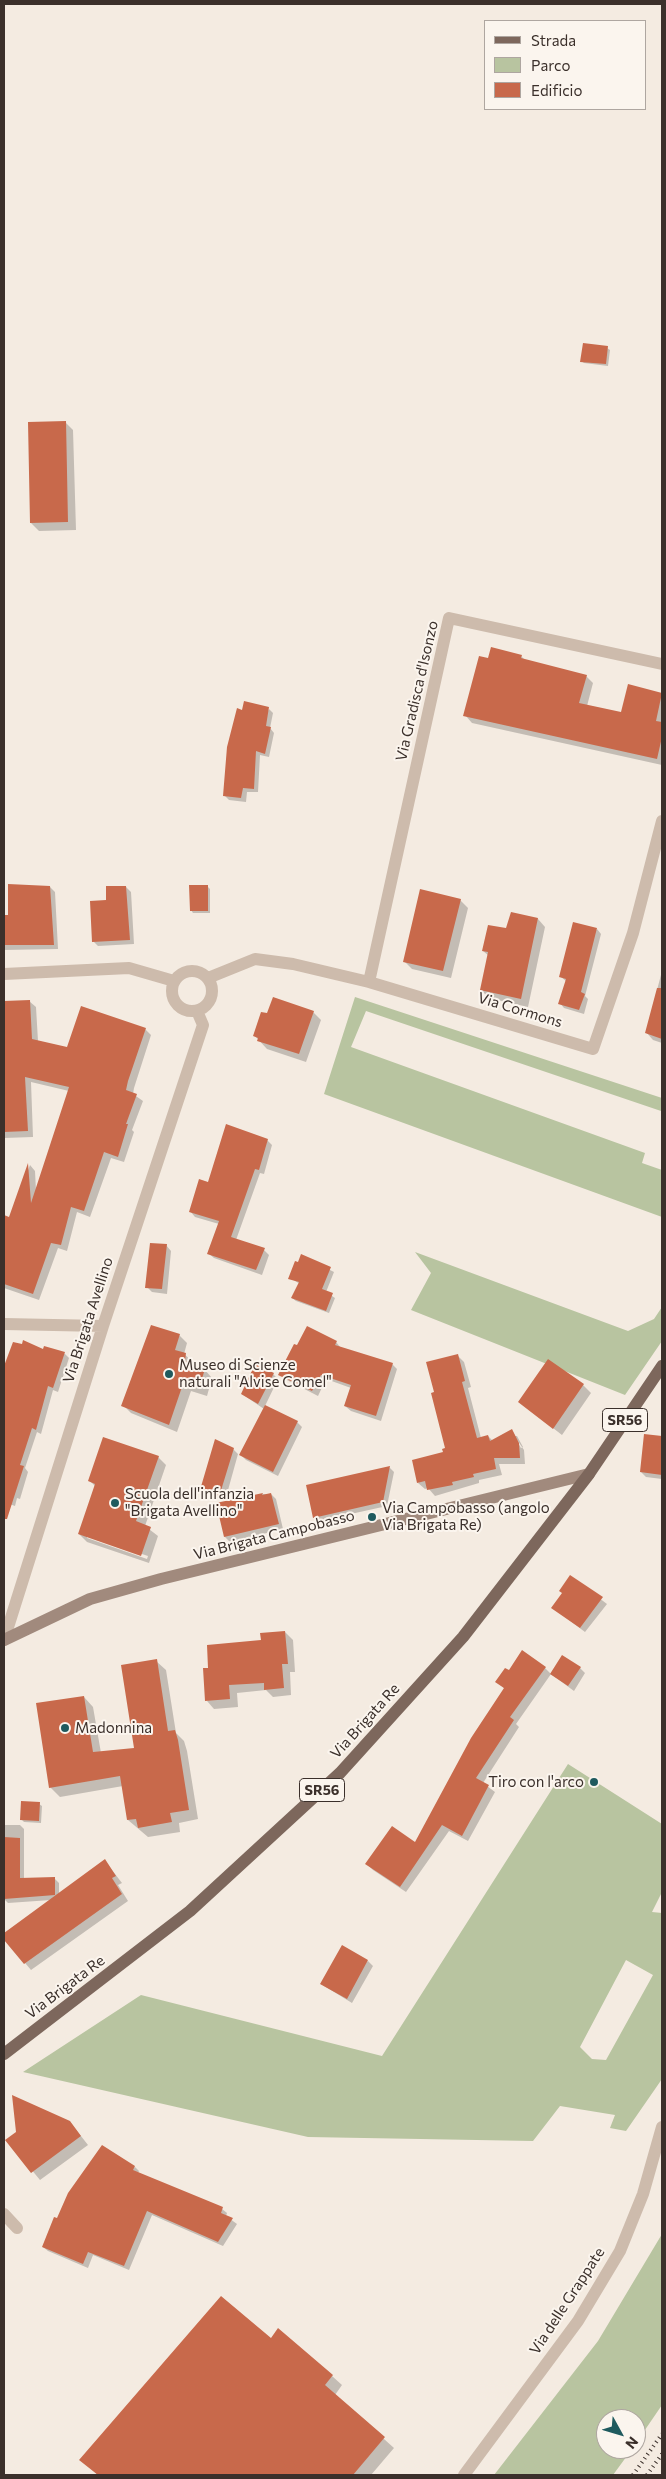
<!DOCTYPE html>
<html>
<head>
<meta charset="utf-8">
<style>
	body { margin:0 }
	#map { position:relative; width:666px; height:2479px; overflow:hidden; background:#f4ebe1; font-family:Commissioner,sans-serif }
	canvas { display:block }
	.frame { position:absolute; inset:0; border:5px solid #3b302b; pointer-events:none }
	.legend { position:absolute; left:484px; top:20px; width:162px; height:90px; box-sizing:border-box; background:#fbf5ee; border:1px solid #aea6a0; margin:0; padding:6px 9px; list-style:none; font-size:15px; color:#3b302b }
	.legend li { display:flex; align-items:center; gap:10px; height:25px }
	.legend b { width:25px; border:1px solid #aea6a0 }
	.north { position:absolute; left:596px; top:2409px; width:50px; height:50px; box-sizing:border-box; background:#fbf5ee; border:1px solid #aea6a0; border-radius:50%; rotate:129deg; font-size:14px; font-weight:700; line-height:20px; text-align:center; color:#3b302b }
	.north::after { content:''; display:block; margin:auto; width:18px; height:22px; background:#1f5a5e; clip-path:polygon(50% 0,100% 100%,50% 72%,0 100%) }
</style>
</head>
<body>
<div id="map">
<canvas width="666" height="2479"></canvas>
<div class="frame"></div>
<ul class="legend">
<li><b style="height:6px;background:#7d675c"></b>Strada</li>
<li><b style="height:14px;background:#b8c4a0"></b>Parco</li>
<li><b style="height:14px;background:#c8694b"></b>Edificio</li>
</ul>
<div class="north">N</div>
</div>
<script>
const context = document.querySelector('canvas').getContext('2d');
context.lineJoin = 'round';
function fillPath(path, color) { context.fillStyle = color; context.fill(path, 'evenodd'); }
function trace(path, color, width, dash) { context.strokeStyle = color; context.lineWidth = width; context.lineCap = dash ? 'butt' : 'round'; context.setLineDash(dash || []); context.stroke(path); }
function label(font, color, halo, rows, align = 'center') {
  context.font = font + ' Commissioner,sans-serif'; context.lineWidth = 4; context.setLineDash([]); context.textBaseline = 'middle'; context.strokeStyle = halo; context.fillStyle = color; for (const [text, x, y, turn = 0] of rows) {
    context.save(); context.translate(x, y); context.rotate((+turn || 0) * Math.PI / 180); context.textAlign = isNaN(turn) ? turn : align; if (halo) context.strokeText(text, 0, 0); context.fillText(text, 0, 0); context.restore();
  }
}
fillPath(new Path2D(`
	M355 997 662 1098 661 1111 366 1011 351 1047 645 1153 642 1163 662 1170V1217L324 1094Z
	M415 1252 628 1331 654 1319 662 1307V1341L625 1395 411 1310 431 1273Z
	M568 1764 662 1824V1892L652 1912 662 1913V2079L626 2131 610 2128 615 2115 560 2106 533 2141 308 2137 23 2072 141 1995 382 2056ZM626 1960 653 1975 606 2060 592 2059 580 2047Z
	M662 2234V2405L636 2443V2419H606V2449H632L613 2475H494L598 2341Z`), '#b8c4a0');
fillPath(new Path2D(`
	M607 348 610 350 608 366 584 363 581 361Z
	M65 422 73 430 76 530 39 531 31 523Z
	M521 656 526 661 586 676 593 683 587 706 622 714 629 686 662 694V765L472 723 465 715 488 659Z
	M269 709 273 713 270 728 274 733 269 757 260 755 258 792H247L246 802 229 800 225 796Z
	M50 887 55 892 58 949 4 950V916H10Z
	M126 887 131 892 134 944 98 946 93 941 107 901Z
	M208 887 210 889V913H193L191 910Z
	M460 900 468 908 451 978 412 969 404 961Z
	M538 919 545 927 528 1007 489 998 481 990 489 956 483 951 507 930Z
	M597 929 601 934 585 996 588 999 584 1014 564 1008 560 1003 567 982 560 976Z
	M662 971V1043L653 1040 646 1032Z
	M29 1001 36 1007 38 1041 68 1048 145 1029 151 1035 134 1088 133 1094 143 1101 132 1130 134 1132 124 1162 111 1158 90 1217 77 1212 67 1251 58 1248 39 1300 4 1288V1217L10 1219 30 1165 35 1171 36 1191 69 1091 31 1082 33 1137 4 1138V1002Z
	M313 1012 321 1020 306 1062 267 1049 255 1036Z
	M267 1140 272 1145 264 1174 260 1173 236 1240 264 1250 269 1255 262 1275 214 1258 208 1253 219 1224 195 1217 190 1211 209 1183Z
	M166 1245 171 1251 167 1294 152 1292 147 1287Z
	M302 1256 334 1272 326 1292 335 1298 329 1313 296 1301 292 1298 300 1284 290 1278Z
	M179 1335 187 1343 184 1354 194 1363 193 1366 205 1370 212 1378 207 1396 191 1391 177 1432 131 1413 123 1405Z
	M336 1342 341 1348 392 1364 397 1369 381 1421 351 1411 345 1406 351 1388 326 1379 318 1396 285 1379 280 1374Z
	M14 1343 44 1351 45 1347 65 1354 69 1358 58 1392 53 1390 41 1434 37 1432 25 1468 28 1472 20 1499 17 1498 15 1506 4 1502V1369Z
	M458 1356 464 1362 471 1387 468 1388 481 1438 488 1436 493 1441 511 1431 524 1450 525 1464H499L502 1475 479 1480V1483L435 1496 428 1488 425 1489 418 1483 447 1449 435 1393ZM514 1436H517L523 1447 521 1448Z
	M273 1374 278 1379 265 1406 297 1422 302 1427 278 1476 246 1460 241 1455 264 1409 242 1394Z
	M583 1385 591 1393 562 1435 522 1404Z
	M645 1435 662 1437V1479L646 1477 641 1472Z
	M233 1449 238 1454 225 1501 207 1495 202 1490Z
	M158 1457 166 1465 145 1526 158 1536 149 1563 87 1542 79 1534 95 1486 90 1481ZM87 1536 148 1556 147 1559 87 1538Z
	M390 1468 394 1472 387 1506 319 1521 314 1517 307 1486Z
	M263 1494H271L276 1499 283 1529 230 1542 225 1537 218 1504Z
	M570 1576 607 1604 585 1632 553 1608 563 1593Z
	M285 1632 293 1640 295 1672H290L291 1695 273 1697 266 1690 237 1693 238 1707 214 1709 207 1701 262 1641Z
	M156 1661 166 1670 176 1733 184 1741 187 1751 198 1819 179 1823 180 1832 148 1837 128 1820 123 1786 60 1797 50 1787 84 1697 93 1707 101 1753 136 1749Z
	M545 1668 551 1674 580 1668 585 1673 574 1691 551 1674 516 1724 519 1727 483 1783 495 1792 468 1841 449 1831 406 1892 373 1870 367 1864 415 1844 505 1689 497 1682 509 1672Z
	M39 1804 42 1806 41 1823 24 1822 22 1820Z
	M4 1825H20L24 1829V1879L54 1878 59 1883V1894L105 1861 122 1883 118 1885 128 1901 31 1970 4 1938V1935L51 1900 8 1903 4 1899Z
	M368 1961 373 1966 352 2003 321 1984Z
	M70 2122 88 2145 40 2180 7 2140Z
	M135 2167 139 2171 138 2173 222 2209 227 2213 226 2216 237 2224 223 2246 152 2215 129 2270 93 2255 88 2268 48 2251 43 2247 58 2219Z
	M332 2376 342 2385 335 2395 394 2448 371 2475H98L91 2469Z`), '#0003');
fillPath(new Path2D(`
	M583 343 608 346 606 364 580 362Z
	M66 421 68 522 30 523 28 422Z
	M491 647 522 655 521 658 587 675 579 703 621 712 628 684 662 693 656 721 662 722V737L657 759 463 716 479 656 488 658Z
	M244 701 269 707 266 726 271 727 265 754 256 751 254 789 243 788 241 798 223 796 227 747 237 708 242 710Z
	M8 884 50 886 54 945H4V915H8Z
	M189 885H208V911H190Z
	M106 886H126L130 940 92 942 90 901 106 900Z
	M420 889 461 899 443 971 403 962Z
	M511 912 538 918 521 999 480 990 488 952 482 951 488 925 506 928Z
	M573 922 597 928 581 992 585 994 579 1010 558 1004 566 979 559 977Z
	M657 988H662V1039L645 1033Z
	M273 997 314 1011 299 1054 257 1041 258 1038 253 1036 261 1012 267 1013Z
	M30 1000 32 1039 67 1047 81 1006 146 1028 128 1081 126 1090 137 1094 126 1124H128L118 1157 104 1152 84 1211 71 1207 61 1245 51 1243 33 1294 4 1284V1215L9 1217 28 1163 31 1203 69 1087 25 1077 28 1131 4 1132V1001Z
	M226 1124 268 1139 259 1170 255 1169 231 1237 265 1248 256 1270 207 1254 219 1221 189 1212 199 1179 208 1182Z
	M150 1243 167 1244 162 1289 145 1288Z
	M301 1254 331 1267 322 1289 333 1293 326 1311 291 1298 299 1282 288 1279 295 1261 298 1262Z
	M151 1325 180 1334 175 1350 186 1353 185 1361 205 1369 199 1388 183 1384 169 1425 121 1406Z
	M307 1326 337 1341 335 1345 393 1363 376 1416 344 1406 351 1385 321 1375 312 1391 278 1375 294 1344 297 1345Z
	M23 1340 43 1349 44 1346 65 1352 53 1388 48 1386 36 1430 32 1428 20 1465 24 1466 7 1519H4V1366L13 1342 22 1344Z
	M458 1354 465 1381 462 1382 477 1438 488 1435 490 1441 512 1429 519 1443 520 1458H494L496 1469 473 1474 474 1477 452 1482 453 1485 427 1490 425 1481 417 1483 412 1460 443 1452 442 1449 445 1448 431 1393 434 1392 426 1362Z
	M548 1359 584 1384 553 1429 518 1402Z
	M255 1364 274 1373 258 1404 241 1394Z
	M265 1405 298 1421 273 1472 239 1455Z
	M644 1434 662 1436V1475L640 1472Z
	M103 1437 159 1456 136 1521 151 1527 141 1556 78 1534 95 1484 88 1481Z
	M215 1439 234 1448 219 1497 200 1490Z
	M390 1466 383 1502 313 1518 306 1485Z
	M263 1493 262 1495 271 1493 279 1524 224 1537 216 1503Z
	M570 1575 603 1597 580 1628 551 1608 562 1593 559 1591Z
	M285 1631 288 1664H282L284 1688 264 1690V1683L229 1685 230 1699 205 1701 203 1668H208L207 1645 261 1640 260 1633Z
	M522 1650 546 1667 510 1717 514 1720 476 1778 489 1785 462 1836 442 1825 400 1887 365 1864 392 1826 415 1842 471 1738 504 1688 495 1682 505 1668 509 1670Z
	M562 1655 581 1667 568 1686 550 1674Z
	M157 1659 168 1731 175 1730 178 1740 189 1810 170 1813 172 1822 138 1828 136 1819 127 1820 120 1776 49 1788 36 1703 84 1696 93 1752 134 1748 121 1665Z
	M21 1801 40 1802 39 1821 20 1820Z
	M4 1837 20 1838V1878L55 1877V1895L4 1899Z
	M105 1859 116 1876 112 1878 122 1894 24 1964 4 1940V1933Z
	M342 1945 368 1960 347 1999 320 1984Z
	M12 2095 70 2121 81 2136 31 2173 5 2140 16 2132Z
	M102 2145 135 2166 133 2170 223 2207 221 2213 233 2218 218 2242 147 2211 124 2266 88 2252 83 2264 42 2247 54 2217 57 2218 68 2193Z
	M221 2296 271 2338 278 2328 333 2375 325 2385 385 2437 353 2475H98L79 2460Z`), '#c8694b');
trace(new Path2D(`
	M172 991a20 20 0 1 1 40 0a20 20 0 1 1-40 0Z
	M4 974 129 968 174 981
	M208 978 255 959 293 964 369 982 593 1049 633 933 662 821
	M369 982 449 618 662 664
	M4 1324 103 1326
	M4 1640 103 1326 203 1025 197 1011
	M4 2214 17 2228`), '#cdbbac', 12);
trace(new Path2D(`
	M464 2475 578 2321 620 2251 643 2194 662 2127`), '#cdbbac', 12);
trace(new Path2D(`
	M4 1640 90 1599 161 1579 589 1474`), '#a18a7d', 12);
trace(new Path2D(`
	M4 2054 190 1911 340 1773 463 1637 589 1474 662 1366`), '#7d675c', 12);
trace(new Path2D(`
	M633 2475 662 2434
	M647 2475 662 2454`), '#3b302b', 4, [1, 4]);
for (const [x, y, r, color] of [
	[169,1374,5,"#1f5a5e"],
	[115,1503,5,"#1f5a5e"],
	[372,1517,5,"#1f5a5e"],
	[65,1728,5,"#1f5a5e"],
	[594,1782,5,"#1f5a5e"]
]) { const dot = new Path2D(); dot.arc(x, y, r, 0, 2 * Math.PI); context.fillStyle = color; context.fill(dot); trace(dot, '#fbf5ee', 2); }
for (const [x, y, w] of [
	[625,1420,45],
	[322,1790,45]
]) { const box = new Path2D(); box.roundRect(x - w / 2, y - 11.5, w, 23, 4); context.fillStyle = '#fbf5ee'; context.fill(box); trace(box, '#3b302b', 1); }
label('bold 14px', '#3b302b', null, [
	["SR56",625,1420],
	["SR56",322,1790]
]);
label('15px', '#3b302b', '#fbf5ee', [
	["Via Gradisca d'Isonzo",417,691,-77],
	["Via Cormons",520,1010,17],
	["Via Brigata Avellino",88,1320,-72],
	["Via Brigata Campobasso",274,1535,-14],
	["Via Brigata Re",365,1721,-48],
	["Via Brigata Re",65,1987,-37],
	["Via delle Grappate",567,2301,-57]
]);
label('15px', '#3b302b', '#fbf5ee', [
	["Museo di Scienze",179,1365],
	["naturali \"Alvise Comel\"",179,1382],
	["Scuola dell'infanzia",125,1494],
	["\"Brigata Avellino\"",125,1511],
	["Via Campobasso (angolo",382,1508],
	["Via Brigata Re)",382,1525],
	["Madonnina",75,1728],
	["Tiro con l'arco",584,1782,"right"]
], 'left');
</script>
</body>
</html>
